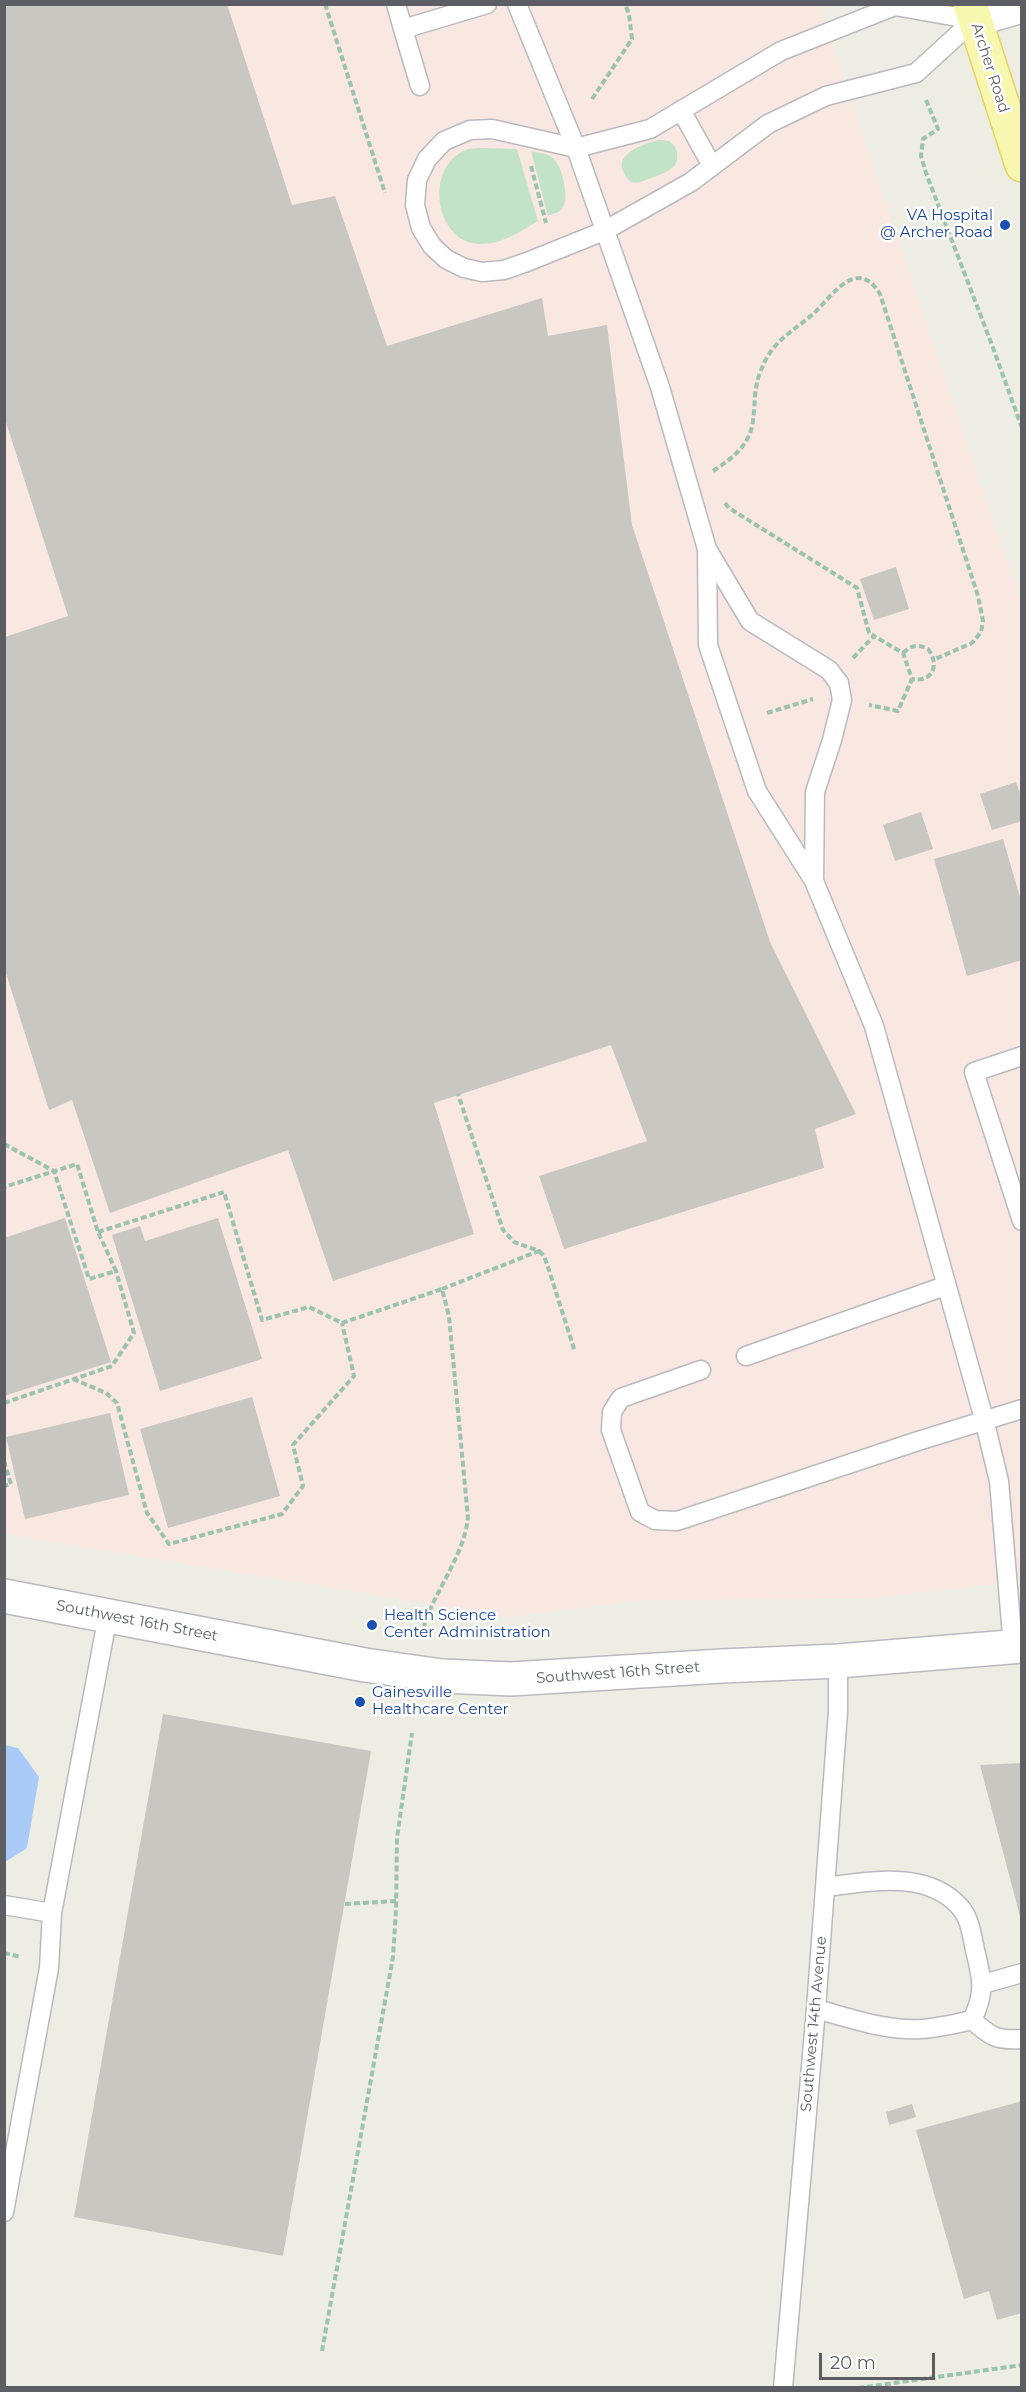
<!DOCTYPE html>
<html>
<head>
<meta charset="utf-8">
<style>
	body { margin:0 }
	#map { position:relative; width:1026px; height:2392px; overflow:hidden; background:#edede4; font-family:Montserrat,sans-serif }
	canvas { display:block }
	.frame { position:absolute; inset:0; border:6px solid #5c5e63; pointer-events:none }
	.scale { position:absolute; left:819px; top:2353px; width:116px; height:27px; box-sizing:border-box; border:3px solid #5c5e63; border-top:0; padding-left:8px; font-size:18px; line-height:21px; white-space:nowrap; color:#5c5e63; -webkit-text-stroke:4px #fff; paint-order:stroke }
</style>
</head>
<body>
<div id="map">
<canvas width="1026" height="2392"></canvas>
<div class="frame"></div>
<div class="scale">20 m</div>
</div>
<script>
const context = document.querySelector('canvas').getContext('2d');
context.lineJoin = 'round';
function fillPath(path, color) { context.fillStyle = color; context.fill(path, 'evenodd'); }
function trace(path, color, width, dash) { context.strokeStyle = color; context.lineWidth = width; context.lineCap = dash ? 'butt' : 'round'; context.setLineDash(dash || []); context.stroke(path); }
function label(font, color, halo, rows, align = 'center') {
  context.font = font + ' Montserrat,sans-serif'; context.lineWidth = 5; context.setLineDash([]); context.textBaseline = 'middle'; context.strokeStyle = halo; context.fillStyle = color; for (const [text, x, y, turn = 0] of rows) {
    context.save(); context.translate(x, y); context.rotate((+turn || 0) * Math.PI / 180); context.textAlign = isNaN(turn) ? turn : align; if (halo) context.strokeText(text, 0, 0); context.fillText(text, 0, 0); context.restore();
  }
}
fillPath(new Path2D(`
	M4 5H819L1021 603V1581L866 1599 644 1600 507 1617 5 1534Z`), '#f9e7e2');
fillPath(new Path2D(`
	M658 140C661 140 664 140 668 141 678 144 681 162 672 168 663 175 648 179 637 183L631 182C606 157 638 146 658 140Z
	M484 148 517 149 538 221C521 231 504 243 483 244 436 247 422 168 466 150 471 148 479 148 484 148Z
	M531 151C538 153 547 153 553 158 562 165 571 201 561 210 558 213 552 214 548 216Z`), '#c3e3c8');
fillPath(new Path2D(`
	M5 1745 18 1748 39 1777 27 1848 5 1862Z`), '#aacaf7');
fillPath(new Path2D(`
	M4 4H227L292 205 335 196 387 346 542 298 548 336 607 325 632 525 770 942 856 1114 815 1129 824 1168 564 1249 539 1176 647 1141 611 1045 434 1103 474 1234 333 1281 288 1150 110 1213 72 1100 49 1110 5 970V637L68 616 4 416Z
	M896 567 909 609 874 620 860 579Z
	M1016 782 1022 799V821L992 830 980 794Z
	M921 812 933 849 895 861 883 825Z
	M1003 839 1022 904V960L967 976 934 859Z
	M65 1218 111 1362 4 1396V1238Z
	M218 1218 262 1359 160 1391 112 1235 140 1226 145 1241Z
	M252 1397 280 1496 168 1528 140 1429Z
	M110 1413 129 1495 25 1519 6 1437Z
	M163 1714 371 1751 283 2256 74 2217Z
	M1022 1763V1920H1021L980 1765Z
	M1022 2101V2313L997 2320 989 2291 964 2299 916 2130Z
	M912 2104 916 2117 889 2125 886 2112Z`), '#c9c7c1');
const service = new Path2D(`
	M396 4 403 29
	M517 4 576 148 660 387 707 549 750 621 829 670 839 683 842 700 832 740 815 792 814 881
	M895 6 974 20 916 73 826 96 768 124 691 182 604 231 527 262 504 270 482 272 464 268 446 259 432 246 421 228 415 205 417 180 427 159 444 141 470 130 492 129 576 148 650 129 781 51Z
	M420 86 403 29 487 4
	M681 110 712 166
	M707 549 708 645 757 791 814 881 874 1026 984 1419 999 1481 1013 1647
	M1022 1056 974 1072 1022 1221
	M746 1356 945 1286
	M701 1370 621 1398 612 1412 611 1430 640 1512 655 1520 677 1521 918 1441 1022 1409
	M4 1905 52 1913 108 1615
	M983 1984 1022 1973
	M816 2009C850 2018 885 2031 921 2029 938 2028 955 2024 972 2020 986 1992 982 1979 975 1950 972 1936 970 1918 960 1907 926 1869 869 1882 825 1887
	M972 2020C990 2036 996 2041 1022 2039
	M4 2212 49 1968 52 1913
	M783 2388 816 2009 838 1712V1661`);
const minor = new Path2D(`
	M974 20 1022 6`);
const tertiary = new Path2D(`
	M4 1596 365 1665 442 1676 511 1679 722 1666 838 1661 1022 1646`);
const primary = new Path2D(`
	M970 4 1022 165`);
trace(service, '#b9babf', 21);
trace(minor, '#b9babf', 36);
trace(tertiary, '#b9babf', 36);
trace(primary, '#e4d466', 36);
trace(new Path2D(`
	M325 4 385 193
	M592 99 632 39 629 14 625 4
	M926 100 938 129 923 139 921 156 926 173 992 345 1022 428
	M531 166 546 223
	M713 471C728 461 743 451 750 433 756 417 753 399 757 383 758 376 762 368 765 361 776 339 796 329 813 314 831 298 856 255 880 294L978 596 983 621 981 632 972 643 935 659
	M725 503 729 508 857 588 869 633 874 636
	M903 653C911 645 918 644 928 649 940 664 933 683 912 679
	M853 658 874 636 903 653 912 679 898 711 869 705
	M767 713 813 699
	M4 1144 54 1171 89 1279 116 1271 98 1232 77 1164 4 1187
	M98 1232 224 1192 262 1320 309 1307 342 1323 442 1289 449 1316 468 1518C463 1558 436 1588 424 1626
	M539 1251 544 1256 548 1267 575 1352
	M442 1289 539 1251 514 1242 503 1230 458 1094
	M73 1379 106 1393 117 1403 147 1513 169 1544 282 1514 303 1486 293 1445 354 1376 342 1323
	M4 1403 112 1366 134 1333 116 1271
	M4 1461 11 1484 4 1486
	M345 1904 396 1901
	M4 1953 21 1957
	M322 2351 393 1957 396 1910 397 1838 412 1733
	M858 2388 1022 2365`), '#9cc3ad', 4, [6, 3]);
trace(service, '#fff', 18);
trace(minor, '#fff', 33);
trace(tertiary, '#fff', 33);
trace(primary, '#f8f7af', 33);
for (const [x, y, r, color] of [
	[1005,225,6,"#1a4fb4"],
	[372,1625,6,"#1a4fb4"],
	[360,1702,6,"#1a4fb4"]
]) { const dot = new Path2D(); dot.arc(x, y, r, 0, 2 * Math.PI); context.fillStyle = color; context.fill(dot); trace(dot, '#fff', 2); }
label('15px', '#5c5e63', '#fff', [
	["Archer Road",990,68,72],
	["Southwest 16th Street",137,1621,11],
	["Southwest 16th Street",618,1673,-4],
	["Southwest 14th Avenue",814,2024,-85]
]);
label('15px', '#164399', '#fff', [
	["VA Hospital",993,216,"right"],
	["@ Archer Road",993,233,"right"],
	["Health Science",384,1616],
	["Center Administration",384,1633],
	["Gainesville",372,1693],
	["Healthcare Center",372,1710]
], 'left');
</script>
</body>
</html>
